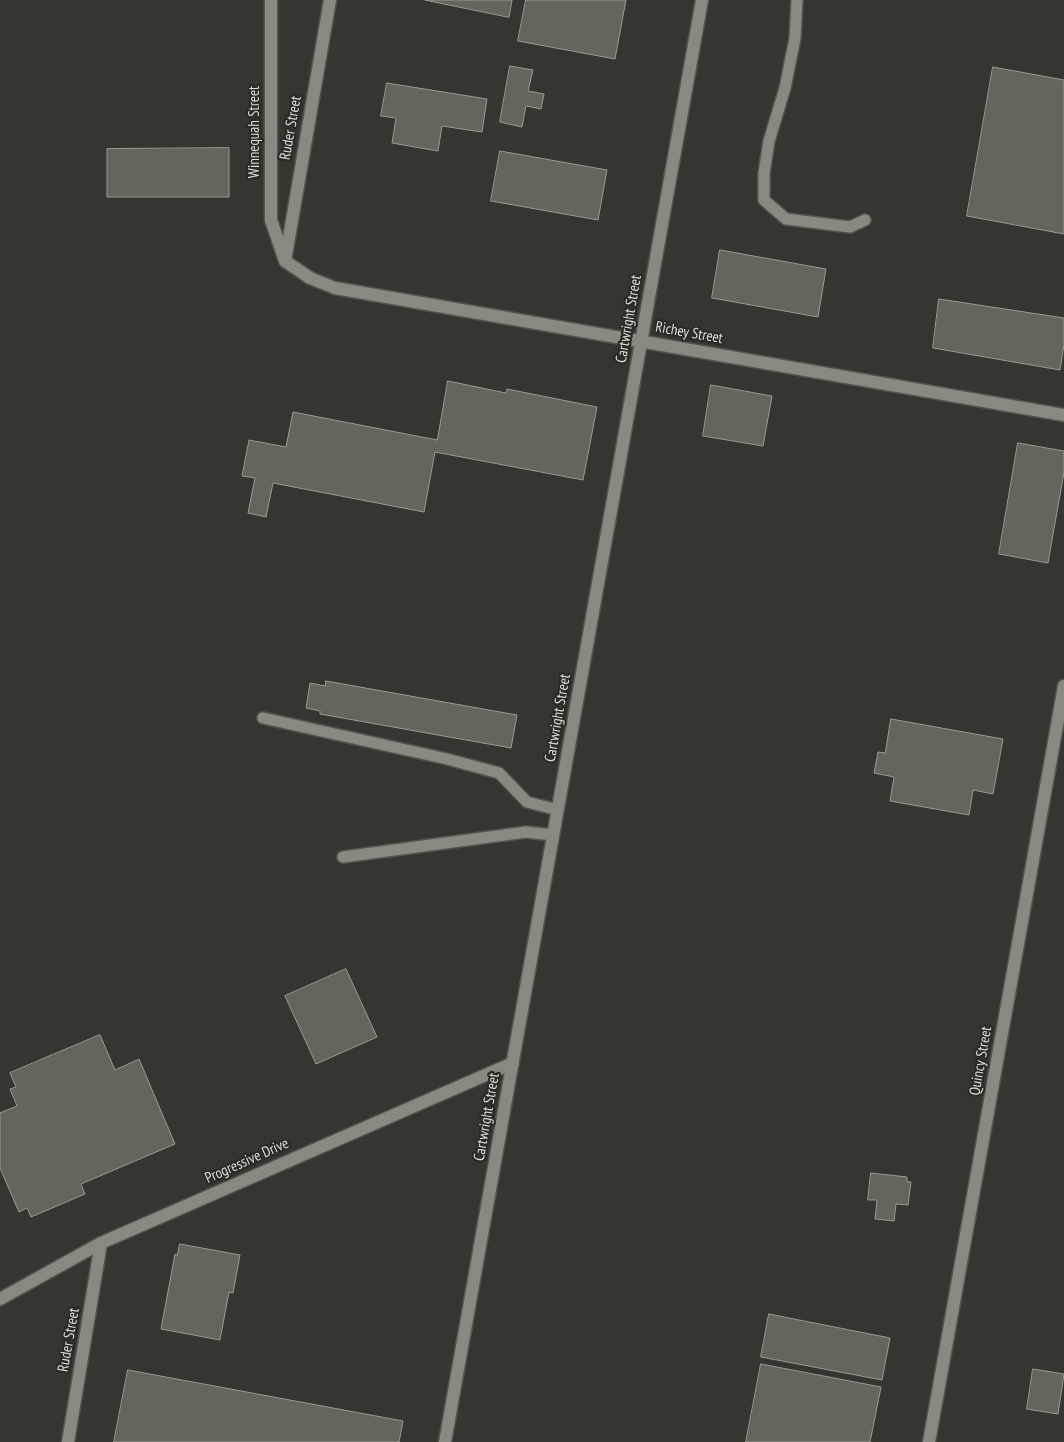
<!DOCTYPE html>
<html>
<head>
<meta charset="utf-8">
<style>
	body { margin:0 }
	canvas { display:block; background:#34362f }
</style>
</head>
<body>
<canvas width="1064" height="1442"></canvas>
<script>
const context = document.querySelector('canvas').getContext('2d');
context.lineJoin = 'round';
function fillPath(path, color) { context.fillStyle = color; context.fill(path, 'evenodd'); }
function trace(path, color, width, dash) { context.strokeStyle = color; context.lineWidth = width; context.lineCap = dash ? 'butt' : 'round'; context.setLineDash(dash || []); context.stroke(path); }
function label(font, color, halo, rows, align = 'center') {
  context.font = font + ' "PT Sans Narrow",sans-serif'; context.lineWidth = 4.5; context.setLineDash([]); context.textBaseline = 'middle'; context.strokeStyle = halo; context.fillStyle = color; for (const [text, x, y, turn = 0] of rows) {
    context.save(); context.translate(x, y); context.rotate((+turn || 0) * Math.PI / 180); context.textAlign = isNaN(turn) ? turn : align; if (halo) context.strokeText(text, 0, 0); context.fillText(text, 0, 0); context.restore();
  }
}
const building = new Path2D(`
	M425 0H512L509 17Z
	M526 0H626L615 59 518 41Z
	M510 66 533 70 528 91 544 94 541 109 526 106 522 127 500 122Z
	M993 67 1064 80V234L967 216Z
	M387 83 487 99 482 132 442 126 438 151 392 143 396 118 381 116Z
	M229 148V197H107V149Z
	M500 151 607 170 598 220 491 201Z
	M720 250 826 269 818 317 712 298Z
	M939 299 1064 318V345L1060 370 933 348Z
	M448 381 506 393 507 389 597 407 583 480 435 452 424 512 273 483 266 517 248 513 255 478 242 476 249 440 286 447 293 412 437 440Z
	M711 385 772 396 763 446 703 436Z
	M1018 443 1064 451V472L1048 563 999 554Z
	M326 681 517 715 511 748 320 714V711L306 708 310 683 325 686Z
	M891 719 1003 739 993 794 973 790 969 815 890 801 894 777 874 773 878 752 885 753Z
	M346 969 377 1037 316 1064 285 996Z
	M100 1035 115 1070 139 1059 175 1144 81 1184 85 1194 31 1217 27 1208 19 1212 0 1168V1113L17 1106 10 1089 16 1087 10 1073Z
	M871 1173 907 1177V1182H911L908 1205 896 1204 894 1221 875 1219 877 1200H868Z
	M180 1244 240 1255 233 1293 229 1292 220 1340 161 1329 175 1254 177 1255Z
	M769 1314 890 1338 882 1380 761 1357Z
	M761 1364 881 1387 870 1442H746Z
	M1033 1369 1064 1374 1058 1414 1027 1409Z
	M128 1370 403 1421 399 1442H114Z`);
fillPath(building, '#63665d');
trace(building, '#999b92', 1);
const service = new Path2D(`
	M797 0 795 38 785 88 769 141 764 173V200L786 219 850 227 865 220
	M263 718 447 759 499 773 527 802 558 810
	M343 857 526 832 553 835`);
const minor = new Path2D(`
	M271 0V220L284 258
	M285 261 310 278 335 288 1064 415
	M285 261 330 0
	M0 1299 101 1243 513 1063
	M68 1442 101 1243
	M445 1442 702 0
	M929 1442 1064 686`);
trace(service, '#52544d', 14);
trace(minor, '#52544d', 15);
trace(service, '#878a81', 11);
trace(minor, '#878a81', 12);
label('15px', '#ddded9', '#2a2c25', [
	["Ruder Street",291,128,-80],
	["Winnequah Street",255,132,-90],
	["Cartwright Street",629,319,-80],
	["Richey Street",689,333,10],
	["Cartwright Street",558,718,-80],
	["Quincy Street",981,1061,-80],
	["Cartwright Street",487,1117,-80],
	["Progressive Drive",247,1161,-24],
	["Ruder Street",69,1340,-80]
]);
</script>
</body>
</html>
